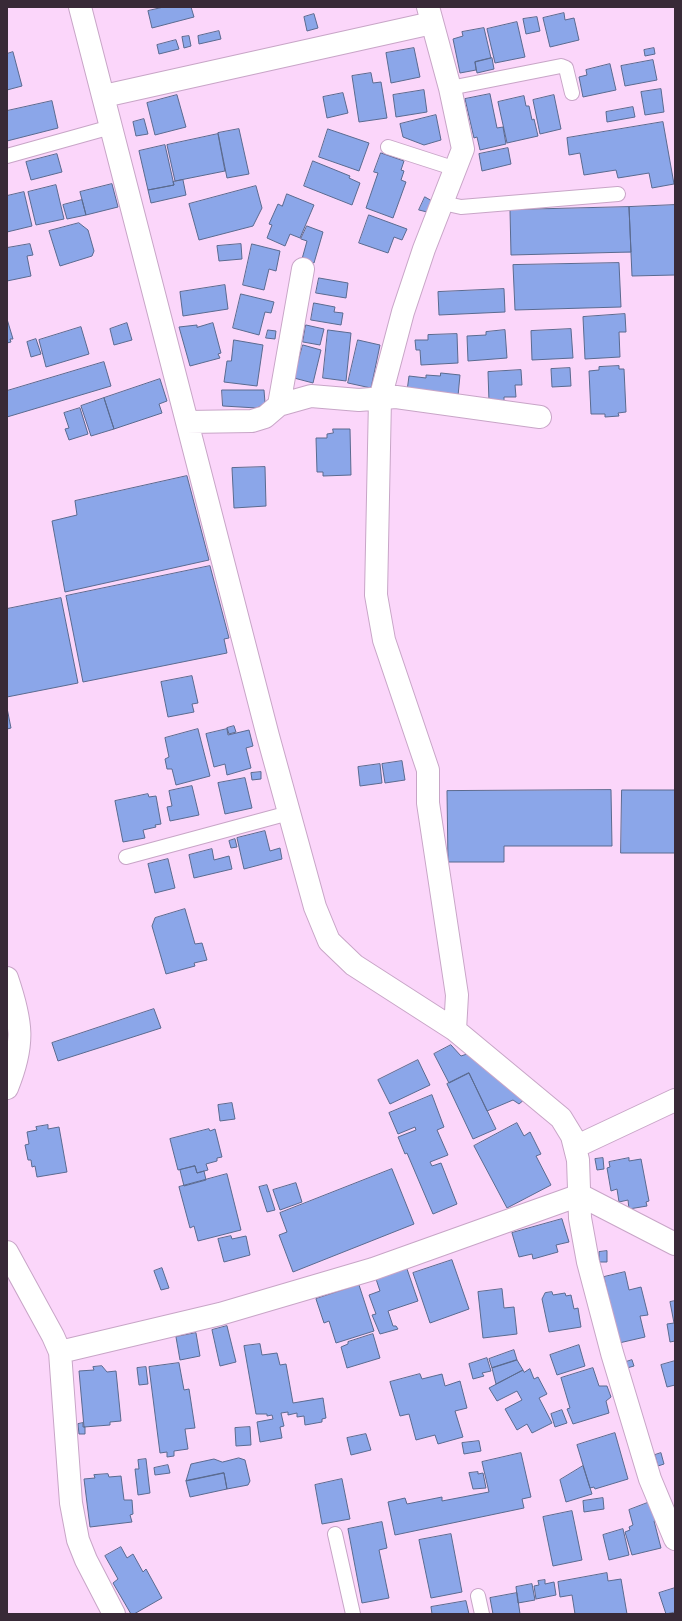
<!DOCTYPE html>
<html>
<head>
<meta charset="utf-8">
<style>
	body { margin:0 }
	#map { position:relative; width:682px; height:1621px; overflow:hidden; background:#fbd6fa; font-family:"PT Sans Narrow",sans-serif }
	canvas { display:block }
	.frame { position:absolute; inset:0; border:8px solid #382a37; pointer-events:none }
</style>
</head>
<body>
<div id="map">
<canvas width="682" height="1621"></canvas>
<div class="frame"></div>
</div>
<script>
const context = document.querySelector('canvas').getContext('2d');
context.lineJoin = 'round';
function fillPath(path, color) { context.fillStyle = color; context.fill(path, 'evenodd'); }
function trace(path, color, width, dash) { context.strokeStyle = color; context.lineWidth = width; context.lineCap = dash ? 'butt' : 'round'; context.setLineDash(dash || []); context.stroke(path); }
const building = new Path2D(`
	M164 7H191L194 17 152 28 148 11Z
	M564 13 565 20 574 18 579 40 550 47 543 18Z
	M314 14 318 28 307 31 304 17Z
	M537 17 540 31 526 34 523 19Z
	M517 22 525 57 495 63 487 29Z
	M484 28 491 58 475 62 476 70 460 73 453 39 463 36 462 32Z
	M219 31 221 39 199 44 198 36Z
	M189 36 191 46 184 48 182 37Z
	M176 40 179 49 159 54 157 45Z
	M414 48 420 77 391 83 386 53Z
	M654 48 655 54 645 56 644 50Z
	M13 52 22 86 7 90V54Z
	M492 58 494 69 477 73 475 62Z
	M653 60 657 80 625 86 621 66Z
	M610 64 616 90 583 97 579 77 587 75 586 70Z
	M371 73 373 83 381 82 387 118 359 122 352 76Z
	M661 89 664 112 645 115 641 92Z
	M424 90 427 112 396 117 393 95Z
	M343 93 348 113 327 118 323 97Z
	M490 94 497 128 503 127 506 144 480 150 477 137 474 138 465 99Z
	M177 95 186 127 155 135 147 103Z
	M554 95 561 129 540 134 533 100Z
	M524 96 526 106H529L532 120 534 119 538 136 507 143 498 102Z
	M52 101 58 128 7 141V111Z
	M633 107 635 117 607 122 606 112Z
	M436 115 441 140 424 145 403 137 400 124Z
	M144 119 148 134 136 136 133 122Z
	M663 122 674 184 652 188 649 173 618 178 616 170 584 175 580 153 569 155 567 138Z
	M239 129 249 174 227 178 218 133Z
	M328 129 369 143 359 171 319 157Z
	M218 134 225 171 175 181 167 145Z
	M165 145 174 185 148 190 139 151Z
	M508 148 511 164 482 171 479 154Z
	M381 153 404 161 401 170 404 171 401 180 406 182 393 218 366 208 378 173 374 172Z
	M57 154 62 172 31 180 26 162Z
	M313 161 350 176 349 178 360 183 352 205 304 186Z
	M183 180 186 195 151 203 148 190 174 185 173 182Z
	M112 184 118 207 86 215 80 192Z
	M56 185 64 219 36 225 28 192Z
	M256 186 262 208 253 226 199 240 189 204Z
	M24 192 32 226 7 232V196Z
	M287 194 314 205 300 238 290 234 285 246 267 238 272 225 269 224 278 204 282 206Z
	M425 197 432 201 427 212 419 210Z
	M82 200 86 215 67 219 63 205Z
	M675 205V275L632 276 629 207Z
	M629 207 631 252 511 255 510 210Z
	M369 215 407 229 402 240 394 237 388 253 359 243Z
	M79 223 88 230 94 251 92 256 60 266 49 231Z
	M307 226 323 232 314 263 302 259 307 241 301 239Z
	M30 244 33 255 27 256 31 276 7 281V248Z
	M241 244 242 259 219 261 217 246Z
	M252 244 280 251 276 271 269 269 264 290 243 285Z
	M619 263 621 307 515 310 513 265Z
	M319 278 348 283 346 298 316 293Z
	M225 285 228 309 183 316 180 292Z
	M504 289 505 312 439 315 438 292Z
	M241 294 274 302 271 313 265 312 259 335 233 328Z
	M314 303 335 307 334 312 343 313 341 325 311 320Z
	M625 314 626 332H619L620 357 585 359 583 317Z
	M7 319 13 339H10L11 342 7 343Z
	M127 323 132 340 114 345 110 329Z
	M213 323 221 353 218 354 220 358 190 366 179 327 197 325V327Z
	M306 325 324 329 320 345 303 342Z
	M81 327 89 354 46 367 39 340Z
	M571 329 573 358 532 360 531 331Z
	M268 330 276 331 275 339 266 338Z
	M328 330 351 333 346 381 323 378Z
	M505 330 507 358 468 361 467 336 486 335V332Z
	M457 334 458 363 421 365 420 350H416L415 340H428V335Z
	M36 339 41 354 31 357 27 342Z
	M234 340 263 345 257 386 224 382 227 361H231Z
	M358 340 380 345 371 388 348 383Z
	M303 345 321 350 313 383 294 378Z
	M104 362 111 386 7 417V391Z
	M619 366V369H624L626 412 618 413 619 416 605 417V414H591L589 371 599 370V367Z
	M570 368 571 386 552 387 551 369Z
	M521 370 522 385H515L516 397H504V401L489 402 488 372Z
	M441 373 460 375 458 396 407 391 409 376 426 378V375L440 376Z
	M160 379 167 401 159 404 162 413 114 429 104 398Z
	M222 390H264L265 403 257 408 223 406Z
	M104 398 114 429 91 436 81 406Z
	M80 408 88 434 69 440 65 429 69 428 64 413Z
	M333 429H350L351 475 323 476V472H317L316 438H327V434L333 433Z
	M265 467 266 506 234 508 232 468Z
	M187 476 209 560 65 592 52 521 77 515 75 501Z
	M210 566 229 638 224 639 227 653 83 682 66 596Z
	M61 598 78 683 7 697V609Z
	M192 676 198 703 192 704 194 712 168 717 161 682Z
	M7 708 11 728 7 729Z
	M234 726 236 732 229 734 227 728Z
	M198 729 210 776 176 785 172 769H167L165 759 169 757 165 738Z
	M227 729 228 735 249 730 253 746 246 748 251 768 227 775 225 764 214 767 206 734Z
	M402 761 405 780 385 783 382 764Z
	M380 764 382 783 360 786 358 767Z
	M261 772V779L252 780 251 773Z
	M245 778 252 808 225 814 218 783Z
	M192 786 199 815 170 821 167 807 172 806 169 791Z
	M611 790 612 846H504V862H448L447 791Z
	M622 790H675V853H621Z
	M148 794 149 797 156 796 161 824 155 825 156 827 143 830 145 838 123 842 115 801Z
	M265 831 270 851 280 848 282 859 244 869 237 838Z
	M235 839 237 847 231 848 229 841Z
	M212 849 214 860 229 856 232 869 194 878 189 855Z
	M168 859 175 888 155 893 148 864Z
	M185 909 195 944 202 943 207 960 194 963 195 966 166 974 152 926 155 918Z
	M154 1009 161 1028 58 1061 52 1043Z
	M451 1045 461 1056 467 1054 525 1099 519 1104 513 1100 487 1111 469 1073 449 1083 434 1054Z
	M418 1060 430 1085 390 1104 378 1080Z
	M469 1073 496 1129 473 1139 447 1084Z
	M432 1095 444 1127 437 1130 448 1155 430 1162 432 1166 441 1163 457 1204 433 1214 407 1153 405 1154 398 1137 416 1130 415 1127 398 1134 389 1113Z
	M232 1103 235 1119 220 1121 218 1105Z
	M517 1123 524 1136 530 1132 541 1154 536 1156 551 1185 507 1208 474 1146Z
	M48 1125V1129L59 1127 67 1172 37 1177 35 1166 32 1167 31 1160H28L25 1145 29 1144 27 1132 37 1130 36 1127Z
	M209 1129 210 1131 215 1129 222 1157 217 1158V1161L206 1164 208 1170 197 1173 195 1166 178 1170 170 1139Z
	M603 1158 604 1169 597 1170 595 1159Z
	M629 1158V1161L641 1159 649 1201 646 1202 647 1206 629 1209 628 1200 619 1202 617 1189 611 1191 607 1168 610 1167 609 1162Z
	M195 1166 197 1173 204 1171 206 1180 184 1186 180 1170Z
	M392 1169 414 1224 293 1272 279 1235 287 1232 280 1213Z
	M227 1174 241 1230 198 1241 194 1226 190 1228 179 1187Z
	M296 1183 302 1202 280 1210 273 1190Z
	M267 1185 275 1210 267 1212 259 1187Z
	M562 1219 569 1242 556 1245 558 1252 533 1259 532 1254 519 1257 512 1233Z
	M231 1236 232 1239 246 1236 250 1255 224 1262 218 1239Z
	M607 1251V1262H599V1252Z
	M452 1260 469 1309 430 1323 413 1273Z
	M162 1268 169 1288 161 1290 154 1271Z
	M407 1269 418 1301 388 1311 393 1326H396L398 1329 380 1334 372 1315 376 1314 369 1295 380 1291 376 1279Z
	M625 1272 629 1290 641 1287 648 1315 640 1316 645 1337 619 1343 604 1277Z
	M359 1285 374 1331 336 1343 329 1321 324 1323 316 1299Z
	M502 1289 504 1308 514 1307 517 1334 483 1338 478 1292Z
	M552 1292 553 1295 565 1293 566 1296 571 1295 574 1309 578 1308 581 1327 549 1332 542 1299 545 1293Z
	M675 1301V1341L670 1342 667 1324 674 1323 670 1302Z
	M227 1326 236 1362 220 1366 212 1330Z
	M196 1333 200 1356 180 1360 176 1337Z
	M373 1334 380 1358 347 1368 341 1347 348 1344V1342Z
	M260 1344 262 1355 277 1353 280 1365 286 1364 293 1403 323 1398 326 1418 322 1419V1422L305 1425 304 1416 297 1417V1413L288 1415V1412L281 1413 284 1426 280 1427 282 1438 260 1442 257 1422 273 1419 272 1415 267 1416V1414H256L244 1346Z
	M579 1345 585 1366 557 1375 550 1355Z
	M514 1350 517 1360 492 1368 489 1359Z
	M487 1358 491 1371 482 1373 484 1376 473 1379 469 1364Z
	M517 1360 523 1370 496 1384 492 1368Z
	M632 1360 634 1366 627 1368 626 1362Z
	M675 1361V1385L667 1387 661 1365Z
	M179 1363 184 1390 189 1389 195 1428 185 1429 188 1449 174 1451V1456L167 1457V1452L160 1453 149 1367Z
	M102 1366 107 1372 116 1371 121 1421 110 1422V1425L84 1427 79 1371 94 1370 93 1367Z
	M146 1367 148 1384 139 1385 137 1368Z
	M593 1368 599 1386H607L611 1397 606 1401 609 1413 573 1424 567 1409 570 1408 561 1378Z
	M530 1369 534 1379 538 1377 547 1394 539 1398 552 1423 532 1433 527 1424 517 1430 505 1409 522 1400 517 1391 497 1401 489 1388 523 1370 524 1372Z
	M420 1374 422 1379 442 1374 445 1386 460 1381 467 1408 455 1411 463 1437 438 1444 435 1435 416 1440 409 1414 400 1416 390 1382Z
	M562 1410 567 1423 555 1427 551 1414Z
	M83 1423V1427H85V1434H79L78 1424Z
	M250 1427 251 1445 236 1446 235 1428Z
	M615 1433 628 1479 595 1489 594 1487 590 1488 577 1445Z
	M366 1434 371 1450 351 1455 347 1438Z
	M479 1441 481 1451 464 1454 462 1443Z
	M521 1453 531 1497 522 1499 524 1508 395 1535 388 1502 405 1498 407 1504 442 1497V1501L489 1492 482 1462Z
	M661 1453 664 1464 658 1466 655 1455Z
	M239 1458 245 1460 250 1481 248 1485 227 1489 224 1473 186 1481 191 1464 214 1459 222 1462Z
	M146 1459 150 1493 138 1495 135 1469H139L138 1460Z
	M168 1465 170 1473 155 1475 154 1468Z
	M583 1466 592 1494 566 1502 560 1480Z
	M478 1472V1474L483 1473 486 1488 473 1489 469 1473Z
	M224 1473 227 1489 190 1497 186 1481Z
	M108 1474 109 1477 121 1476 124 1500H132L133 1514 130 1515 132 1522 90 1527 84 1479 95 1478 94 1475Z
	M342 1479 350 1519 322 1524 315 1485Z
	M603 1498 604 1509 584 1512 583 1501Z
	M650 1502 657 1520 654 1521 661 1548 632 1555 625 1532 630 1530 629 1527 633 1525 629 1510Z
	M572 1511 582 1560 553 1566 543 1517Z
	M382 1522 387 1548 379 1550 389 1598 362 1603 348 1529Z
	M623 1529 629 1555 609 1560 603 1535Z
	M451 1534 462 1592 431 1598 419 1540Z
	M121 1547 127 1558 133 1554 143 1572 146 1569 162 1598 134 1614H131L113 1583 118 1579 105 1556Z
	M607 1573 608 1581 621 1579 627 1614H575L572 1595 560 1597 558 1582Z
	M545 1580V1584L554 1582 556 1595 536 1599 534 1586 539 1585 538 1581Z
	M532 1584 535 1600 518 1603 516 1587Z
	M675 1588V1612L666 1614 659 1593Z
	M517 1593 520 1614H493L490 1598Z
	M466 1601 469 1614H432L431 1607Z`);
fillPath(building, '#8ba6e9');
trace(building, '#5a6a8f', 1);
const service = new Path2D(`
	M450 88 561 66 566 68 572 93
	M388 147 456 169
	M7 156 111 127
	M443 203 461 207 618 194
	M126 857 289 813
	M335 1534 353 1614
	M478 1596 482 1614`);
const minor = new Path2D(`
	M80 7 268 736 315 907 329 941 354 965 455 1030 561 1118 572 1136 578 1160 580 1218 588 1262 612 1353 650 1479 675 1539
	M428 7 450 88 463 149 424 249 403 312 380 399 376 595 384 640 428 770V803L457 995 455 1030
	M104 96 432 23
	M279 405 303 269
	M187 422 252 421 265 417 279 405 311 396 359 400 396 397 540 417
	M7 978C22 1022 25 1044 7 1088
	M575 1147 675 1100
	M7 1252 53 1336 60 1352 71 1503 78 1540 86 1560 114 1614
	M60 1352 220 1314 373 1269 580 1195 675 1244`);
trace(service, '#c8a5c7', 16);
trace(minor, '#c8a5c7', 24);
trace(service, '#fff', 14);
trace(minor, '#fff', 22);
</script>
</body>
</html>
